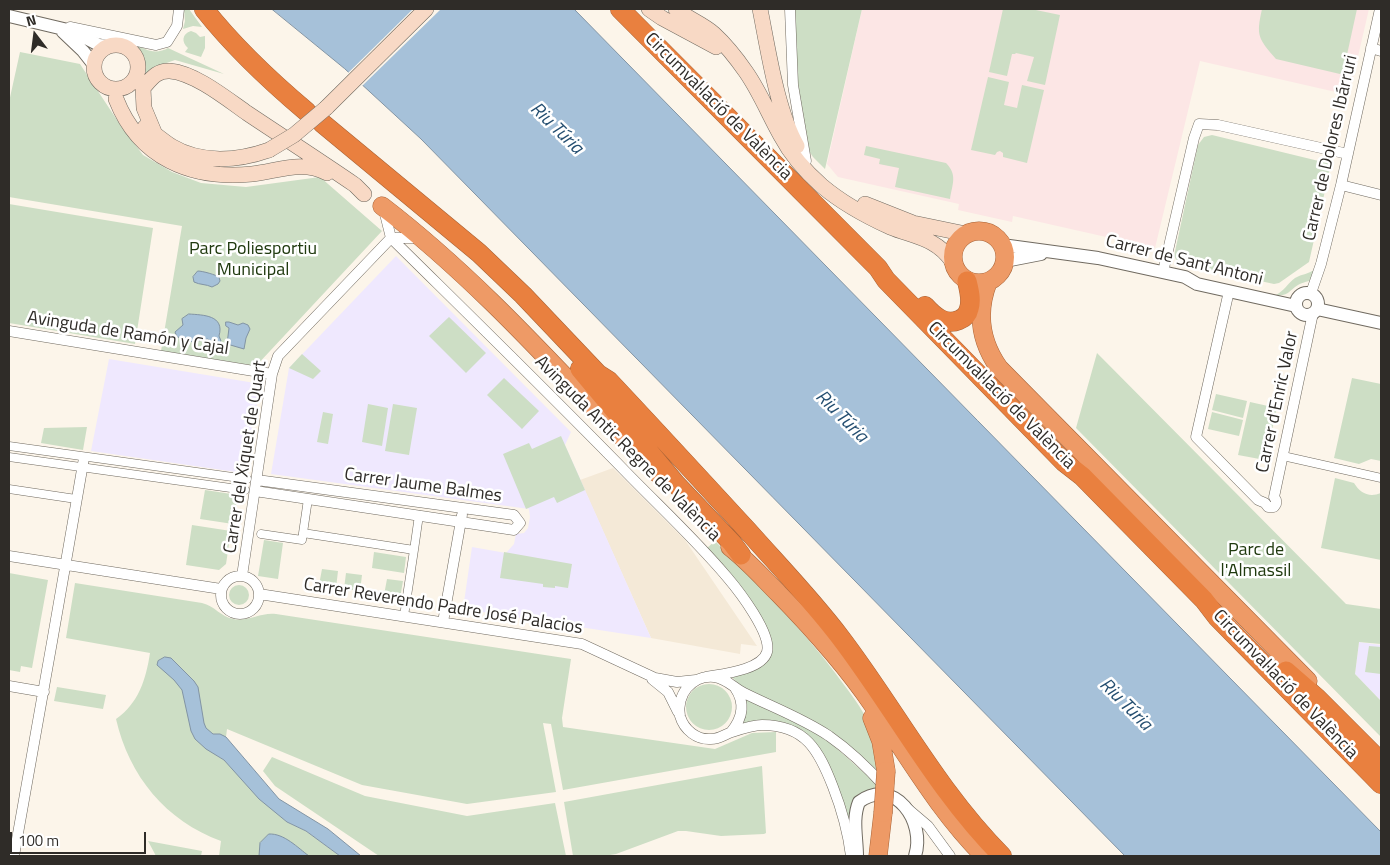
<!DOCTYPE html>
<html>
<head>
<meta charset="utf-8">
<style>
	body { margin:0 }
	#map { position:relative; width:1390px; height:865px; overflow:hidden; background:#fcf5ea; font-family:"Titillium Web",sans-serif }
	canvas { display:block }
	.frame { position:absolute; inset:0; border:10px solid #2f2c28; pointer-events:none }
	.north { position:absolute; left:10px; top:10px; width:50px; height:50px; -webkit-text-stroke:4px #fff; paint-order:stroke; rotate:345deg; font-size:14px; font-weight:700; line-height:20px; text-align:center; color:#2f2c28 }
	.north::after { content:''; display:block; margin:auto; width:18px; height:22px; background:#2f2c28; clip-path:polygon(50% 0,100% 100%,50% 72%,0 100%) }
	.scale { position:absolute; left:10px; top:832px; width:136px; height:22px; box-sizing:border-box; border:2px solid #2f2c28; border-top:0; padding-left:6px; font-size:15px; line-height:18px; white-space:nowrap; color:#2f2c28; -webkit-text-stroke:4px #fff; paint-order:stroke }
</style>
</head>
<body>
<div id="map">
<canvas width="1390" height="865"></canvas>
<div class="frame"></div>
<div class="north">N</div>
<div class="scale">100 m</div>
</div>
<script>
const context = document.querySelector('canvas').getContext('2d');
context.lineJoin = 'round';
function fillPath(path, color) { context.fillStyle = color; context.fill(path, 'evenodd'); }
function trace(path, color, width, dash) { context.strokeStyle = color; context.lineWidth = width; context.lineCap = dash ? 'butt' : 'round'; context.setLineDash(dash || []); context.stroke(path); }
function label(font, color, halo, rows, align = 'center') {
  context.font = font + ' "Titillium Web",sans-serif'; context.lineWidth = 5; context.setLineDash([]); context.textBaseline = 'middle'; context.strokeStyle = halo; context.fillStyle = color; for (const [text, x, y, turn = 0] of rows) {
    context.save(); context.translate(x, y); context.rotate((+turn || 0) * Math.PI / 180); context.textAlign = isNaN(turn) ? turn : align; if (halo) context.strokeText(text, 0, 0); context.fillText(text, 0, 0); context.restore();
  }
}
fillPath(new Path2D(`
	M613 468 685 540 757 646 741 644 740 654 651 638 580 480Z`), '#f4e9d7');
fillPath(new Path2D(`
	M396 256 571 432 565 445 651 638 463 609 472 547 506 553 514 544 516 534 524 533 528 528 530 517 529 509 271 474 289 368Z
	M109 359 261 384 243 473 91 451Z
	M1359 642 1381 645V701L1355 674Z`), '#efe8fe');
fillPath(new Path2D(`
	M862 9H1369L1349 95 1200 61 1155 248 1013 216 1012 222 958 210 959 204 838 177 827 164Z`), '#fce6e5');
fillPath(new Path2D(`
	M184 9H189L202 27 193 26 183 29 185 21Z
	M794 9H862L825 169 813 157 809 151 804 123 798 83Z
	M1003 9H1031L1060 15 1045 85 1027 81 1034 57 1016 53 1015 54H1012L1007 76 989 72Z
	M1262 9H1357L1343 73 1340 74 1276 59C1258 38 1256 36 1262 9Z
	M191 31 196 33 200 37 205 36V48L201 57 185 52 188 48C181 42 182 34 191 31Z
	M133 45H140C147 53 160 53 168 48L224 74 175 60 161 65 146 74 142 56Z
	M20 52 80 64 121 126 143 155 172 172 201 183 246 187 320 177 382 231 256 366 161 351 182 226 9 197V102Z
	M988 77 1009 82 1004 105 1017 108 1022 85 1044 90 1027 163 1003 157V153L1000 151 997 152 995 155 971 150Z
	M1212 135 1331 164 1309 262 1279 283 1274 284 1178 263 1174 256 1198 145 1204 137Z
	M866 146 946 163C958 175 952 185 950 199L895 187 899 168 879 164 880 159 864 155Z
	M9 204 153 228 135 344 9 323Z
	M1315 269C1311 285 1309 279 1298 285 1288 291 1290 296 1276 295 1284 291 1288 283 1295 278 1302 274 1309 274 1315 269Z
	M449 317 486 353 466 373 429 336Z
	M1097 353 1346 604 1381 609V644L1359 642 1355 674 1381 701V737L1076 428Z
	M302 354 321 371 313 379 289 368Z
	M504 378 539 411 522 429 487 395Z
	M1352 378 1381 384V461L1371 459 1359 464 1334 458Z
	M1216 394 1247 401 1243 418 1212 410Z
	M1250 402 1277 408 1265 460 1238 455Z
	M368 404 388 408 382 446 362 442Z
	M393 404 417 408 409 455 385 451Z
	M323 412 333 414 328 444 317 442Z
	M1212 412 1243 420 1239 436 1208 429Z
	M87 427 83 450 41 443 44 428Z
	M561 436 585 490 557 503 554 497 526 509 503 454 529 443 532 449Z
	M1335 478 1354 483C1360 493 1369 498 1381 493V560L1321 548Z
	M205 490 238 495 233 524 200 519Z
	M192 525 231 531 226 564 219 570 186 565Z
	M264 540 283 543 278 579 258 576Z
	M715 541C757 584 800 626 836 674 846 688 858 702 866 718 874 734 875 755 879 773L848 747 742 688 732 677C750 672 767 670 771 650L707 548Z
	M374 552 406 557 404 573 372 568Z
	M504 552 572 564 568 588 555 586V588L543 587V584L500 578Z
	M322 569 338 571 336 588 319 585Z
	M9 573 48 580 32 668 21 666 20 672 9 670Z
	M346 573 362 575 360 591 344 589Z
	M387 579 403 581 400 598 384 595Z
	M75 583 202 603C215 606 221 617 233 619 248 622 261 612 276 614L571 659 562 718 563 727 715 749 752 733 776 732V752L563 790 551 724 543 723 556 792 467 804 362 785 227 729 226 737 216 755 224 760 287 822 306 831 340 856H219L221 841C166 821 129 776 116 719 139 703 146 679 150 653L66 638Z
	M229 595a10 10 0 1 1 20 0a10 10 0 1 1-20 0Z
	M1369 646 1381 647V674L1365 672Z
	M686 707a23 23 0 1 1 46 0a23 23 0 1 1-46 0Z
	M57 687 106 695 103 709 54 701Z
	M745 699 806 727 833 745 882 789C852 789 848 805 851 830L839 791 826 758 815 742 805 734 743 725 746 711Z
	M272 757 365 796 467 816 555 803 566 856H379L275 786 263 771Z
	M762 766 766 833 764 834 721 836 686 831H678L616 854 604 856H573L564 802Z
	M148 841 202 851 201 856H156Z`), '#cddec5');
const water = new Path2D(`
	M272 9H574L1381 832V856H1125L421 139 345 69Z
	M198 271C203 271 216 275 219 277L220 281 218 284 212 287C206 284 200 285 194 282L193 277Z
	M189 314C203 315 225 315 219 336L221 341 218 345 213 344 208 339 192 342 186 338 177 337 175 332 183 325 182 319Z
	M226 322H229L238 325 243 323 248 325 250 329 246 338 244 349 227 344 229 328 226 326Z
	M165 657 171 658 194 681 198 687 204 723 206 728 213 734H220L226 737 279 799 328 829 361 856H340L306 831 287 822 259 799 224 760 206 749 195 739 191 731 182 690 174 680 157 665 158 661Z
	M269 834C284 833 298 848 309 856H259L260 843Z`);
fillPath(water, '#a6c1d9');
trace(water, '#8294a4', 1);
fillPath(new Path2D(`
	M413 9H441L361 87 347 74Z`), '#fcf5ea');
const pedestrian = new Path2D(`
	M9 446 247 479
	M1283 456 1381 478
	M9 457 245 490
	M9 489 76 499
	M303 533 308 499
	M261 534 302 540 303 533 414 550 404 616
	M414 550 419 515`);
const minor = new Path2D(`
	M790 9 793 85 806 161
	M70 27 156 45 167 42 177 26 179 9
	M1371 48 1381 51
	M1341 185 1381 195
	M384 210 391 238
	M391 238C469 315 548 392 625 471 659 506 695 539 727 577 739 591 772 634 767 652 762 670 722 674 706 677
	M391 238H420
	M1163 272 1194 138 1199 124 1218 125 1348 154
	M1229 291 1196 437 1258 500 1265 503 1268 507H1274L1276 504V500L1274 497
	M1311 293 1321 264 1341 185 1380 9
	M9 331 272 374
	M255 491 514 530 520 523 514 515 257 480
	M1274 497 1313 313
	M9 556 221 589
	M221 595a19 19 0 1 1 38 0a19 19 0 1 1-38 0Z
	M242 576 272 374 278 356 391 238
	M259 594 582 644 655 678 677 682 696 680
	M443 622 462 515
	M652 679 668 692 678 712
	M9 686 44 692
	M731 732C742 719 746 704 735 688
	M908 809 928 826 950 856
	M14 856C38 723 61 591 84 458
	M851 856C848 832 842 810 833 787 819 751 806 725 762 725 753 725 741 729 732 732 725 734 720 739 711 739 697 740 684 730 680 716 678 706 681 695 687 688 694 680 704 676 714 677 726 678 734 688 744 693 772 707 802 718 829 736 849 750 868 768 885 787`);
const tertiary = new Path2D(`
	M9 16 72 31 99 45 109 46
	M63 32 83 51 94 65
	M1002 245 1098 258 1185 277 1197 284 1296 306
	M1005 261 1041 254
	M1296 304a11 11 0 1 1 22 0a11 11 0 1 1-22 0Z
	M1317 309 1381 323
	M857 856C857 838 852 819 859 802 895 776 926 822 915 856`);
const secondary = new Path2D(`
	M649 9 662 18 716 47
	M676 9C688 19 703 24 714 34 726 45 737 59 746 72 760 92 769 115 781 136 791 155 806 172 822 186 842 203 866 216 890 227 915 237 936 238 952 261
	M760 9C768 49 777 111 797 146
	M94 67a22 22 0 1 1 44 0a22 22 0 1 1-44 0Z
	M116 99C139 158 191 180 252 174 278 171 303 160 327 173
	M326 108 426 9
	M145 127C154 133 162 140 171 146 201 164 238 161 269 150
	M154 132 144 108 143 88C151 79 157 70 170 71 195 73 227 99 247 113 283 137 320 161 355 185L364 194
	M865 204 913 223 966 234`);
const trunk = new Path2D(`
	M382 206C485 285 567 381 657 473
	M953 257a26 26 0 1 1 52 0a26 26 0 1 1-52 0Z
	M988 282C976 313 980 341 999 368L1308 681
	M730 547C748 561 763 578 779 594 812 628 845 664 872 704 908 756 939 811 984 856
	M872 718 881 741 886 771
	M878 856 883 813`);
const motorway = new Path2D(`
	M204 9C234 47 269 80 307 112
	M620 9 878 268 886 280 1064 462 1082 476 1204 600 1217 617 1381 784
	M322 123 479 253 523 295 598 374 609 381C656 431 702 481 748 531 779 566 812 600 840 637 895 709 937 791 1002 856
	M925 306C934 316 945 326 959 320 964 318 968 314 969 309 972 300 969 289 967 281
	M580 369 676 484 732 543 741 555
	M1286 671 1317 698 1381 762`);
trace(pedestrian, '#706a60', 9);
trace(minor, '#706a60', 11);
trace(tertiary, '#706a60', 14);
trace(secondary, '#706a60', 16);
trace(trunk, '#a86337', 19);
trace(motorway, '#a86337', 20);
trace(pedestrian, '#fff', 8);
trace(minor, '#fff', 10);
trace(tertiary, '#fff', 12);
trace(secondary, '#f8d9c5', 15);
trace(trunk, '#ee9a66', 18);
trace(motorway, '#e9803f', 19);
const secondaryBridge = new Path2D(`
	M269 150 294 135 326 108`);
const trunkBridge = new Path2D(`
	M883 813 886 771`);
trace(secondaryBridge, '#706a60', 16, []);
trace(trunkBridge, '#a86337', 19, []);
trace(secondaryBridge, '#f8d9c5', 15);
trace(trunkBridge, '#ee9a66', 18);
label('18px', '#2f2c28', '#fff', [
	["Circumval·lació de València",718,107,45],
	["Carrer de Dolores Ibárruri",1331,148,-77],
	["Carrer de Sant Antoni",1184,261,14],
	["Avinguda de Ramón y Cajal",128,334,9],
	["Circumval·lació de València",1001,396,45],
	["Carrer d'Enric Valor",1278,402,-78],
	["Avinguda Antic Regne de València",627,449,45],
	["Carrer del Xiquet de Quart",246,457,-81],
	["Carrer Jaume Balmes",423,486,8],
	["Carrer Reverendo Padre José Palacios",443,607,9],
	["Circumval·lació de València",1285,685,46]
]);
label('18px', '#203a0f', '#fff', [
	["Parc Poliesportiu",253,250],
	["Municipal",253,271],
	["Parc de",1256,551],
	["l'Almassil",1256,572]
]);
label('italic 19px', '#254f71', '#fff', [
	["Riu Túria",556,129,44],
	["Riu Túria",841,417,45],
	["Riu Túria",1125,705,45]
]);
</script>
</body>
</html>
